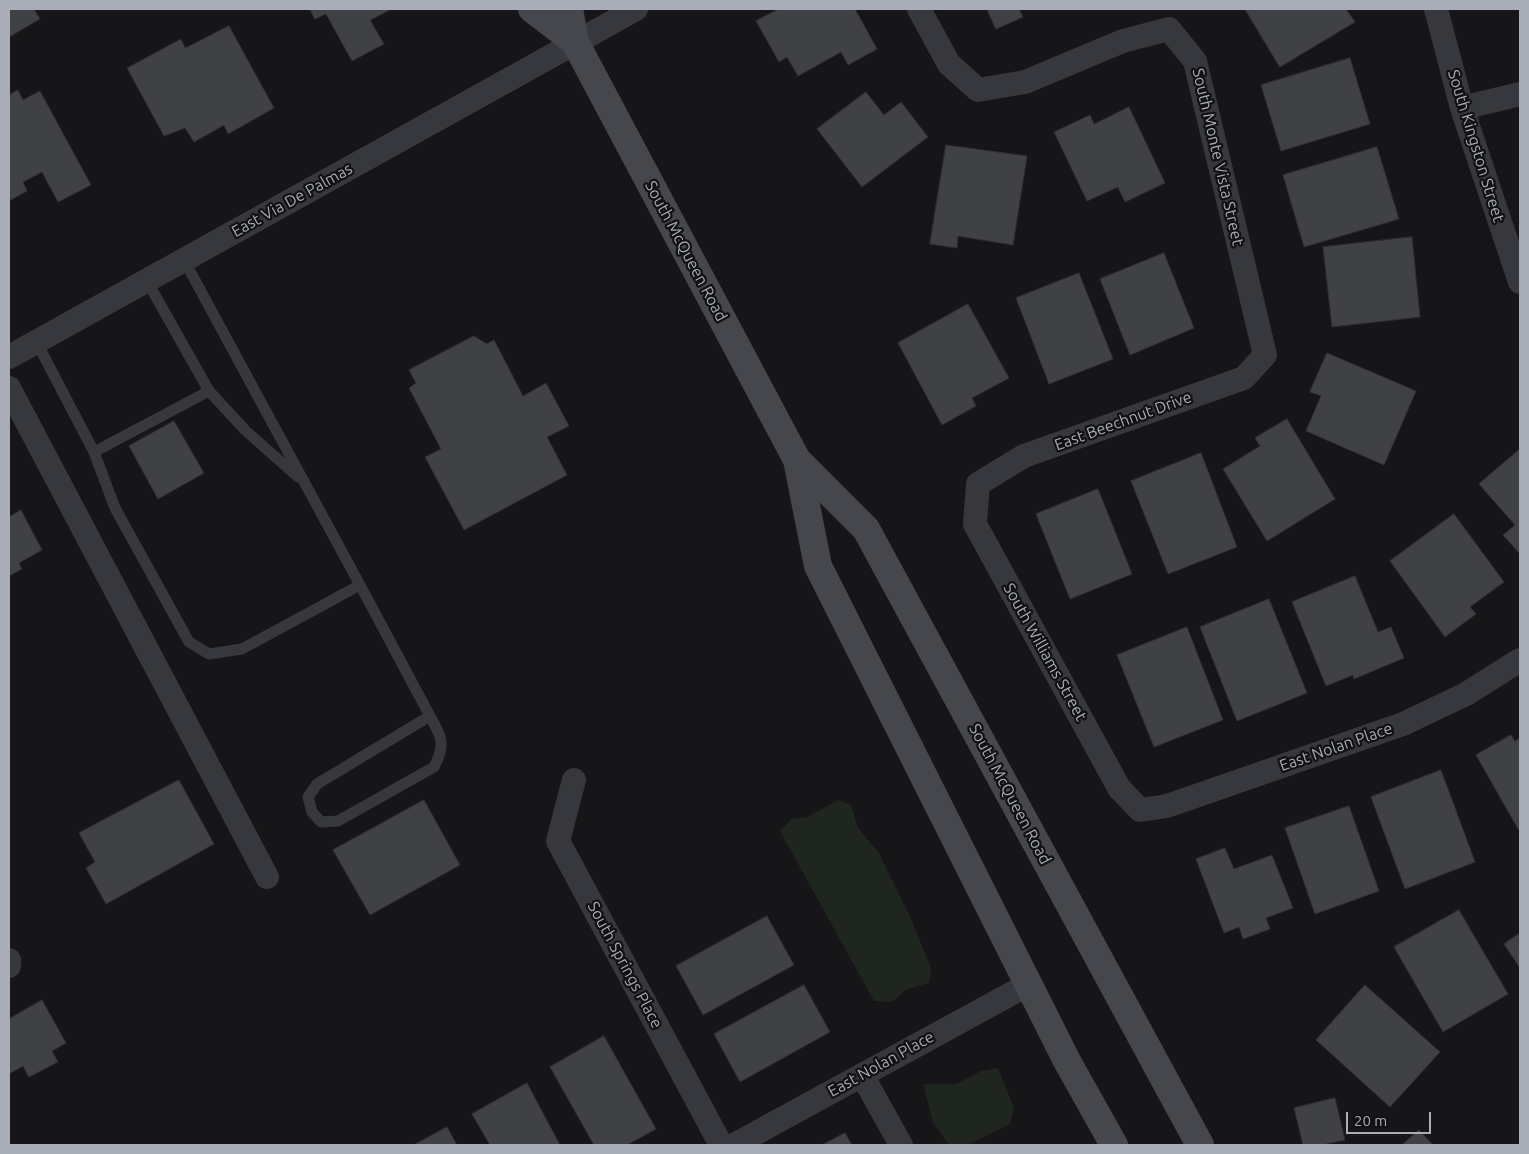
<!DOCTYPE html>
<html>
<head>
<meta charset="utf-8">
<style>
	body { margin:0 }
	#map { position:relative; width:1529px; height:1154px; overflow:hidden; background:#161618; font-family:Ubuntu,sans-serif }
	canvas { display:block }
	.frame { position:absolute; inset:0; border:10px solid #a8adb8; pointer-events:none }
	.scale { position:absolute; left:1346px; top:1112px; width:85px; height:22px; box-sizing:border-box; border:2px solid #a8adb8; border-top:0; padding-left:6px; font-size:15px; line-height:18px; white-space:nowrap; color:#a8adb8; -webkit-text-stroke:4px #111113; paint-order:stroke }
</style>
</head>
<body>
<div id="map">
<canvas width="1529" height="1154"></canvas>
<div class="frame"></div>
<div class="scale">20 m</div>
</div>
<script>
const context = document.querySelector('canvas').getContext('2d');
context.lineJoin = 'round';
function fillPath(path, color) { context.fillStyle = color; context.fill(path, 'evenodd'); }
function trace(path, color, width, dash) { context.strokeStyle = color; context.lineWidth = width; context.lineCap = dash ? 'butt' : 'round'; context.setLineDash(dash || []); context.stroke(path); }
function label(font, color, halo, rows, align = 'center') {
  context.font = font + ' Ubuntu,sans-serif'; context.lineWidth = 4.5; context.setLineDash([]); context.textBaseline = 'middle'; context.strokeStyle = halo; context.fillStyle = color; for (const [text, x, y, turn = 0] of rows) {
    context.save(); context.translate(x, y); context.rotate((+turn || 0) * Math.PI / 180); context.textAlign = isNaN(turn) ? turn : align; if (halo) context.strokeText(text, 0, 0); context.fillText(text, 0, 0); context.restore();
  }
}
fillPath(new Path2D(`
	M839 800 851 805 858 828 879 853 912 921 931 968 929 983 907 989 892 1002 874 1001 780 831 791 819 807 817Z
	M998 1068 1014 1108 1010 1124 967 1145H949L933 1123 923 1084H956L981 1071Z`), '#1e261f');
const building = new Path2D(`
	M9 9H34L40 19 9 37Z
	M310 9H392L370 20 384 44 352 61 326 14 315 19Z
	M779 9H855L877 49 848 65 841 52 798 76 787 57 779 62 756 21Z
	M987 9H1019L1023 17 996 29Z
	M1245 9H1346L1355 22 1280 67Z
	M229 26 274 108 228 134 224 125 194 142 185 128 164 136 127 68 181 39 185 48Z
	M1350 58 1370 124 1281 151 1261 85Z
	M18 90 23 100 40 91 91 185 58 202 42 172 23 182 27 191 9 201V95Z
	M866 92 884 115 901 102 928 137 862 187 817 129Z
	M1129 107 1165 183 1125 202 1118 187 1087 201 1054 132 1090 115 1094 124Z
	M946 145 1027 156 1013 245 958 236 957 248 930 244Z
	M1377 147 1399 219 1304 247 1283 175Z
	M1412 237 1420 317 1332 327 1323 247Z
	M1164 253 1194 328 1130 355 1100 279Z
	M1079 273 1113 359 1049 384 1016 298Z
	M968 304 1009 378 972 398 976 406 942 425 898 343Z
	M474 336 487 344 494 340 523 396 546 383 569 426 547 437 567 475 464 530 425 457 441 449 409 388 416 383 409 370Z
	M1327 353 1416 391 1384 465 1306 431 1321 396 1310 392Z
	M1287 419 1335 499 1267 541 1223 469 1260 446 1255 438Z
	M174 421 204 473 158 499 129 446Z
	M1520 449V554L1503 535 1515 525 1479 484Z
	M1201 453 1237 547 1168 574 1131 481Z
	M1098 489 1132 574 1070 599 1036 514Z
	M21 510 42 550 19 563 22 569 9 576V514L10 516Z
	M1454 514 1504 582 1470 607 1476 614 1445 637 1390 561Z
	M1355 576 1378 632 1391 627 1404 658 1354 679 1353 675 1326 686 1292 602Z
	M1269 599 1307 693 1237 721 1200 627Z
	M1187 627 1223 720 1154 747 1117 655Z
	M1511 735 1515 741 1520 738V828L1518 829 1476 755Z
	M1441 770 1475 862 1405 889 1371 797Z
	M179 780 214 844 106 904 86 868 95 862 79 833Z
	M424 800 460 865 370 915 333 850Z
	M1349 806 1379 891 1315 914 1285 828Z
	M1225 848 1234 869 1272 855 1293 908 1266 918 1270 929 1243 939 1239 927 1224 933 1196 859Z
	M1459 910 1508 994 1443 1032 1394 947Z
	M767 916 794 965 703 1015 676 966Z
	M1520 933V968L1504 944Z
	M804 985 830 1032 740 1082 714 1034Z
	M1365 985 1440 1052 1390 1107 1316 1040Z
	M42 1000 66 1043 52 1051 58 1062 29 1077 23 1066 9 1074V1019Z
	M604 1036 656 1129 627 1145H594L550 1067Z
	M527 1083 560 1145H490L472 1114Z
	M1335 1098 1345 1140 1322 1145H1303L1294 1108Z
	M447 1127 457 1145H414Z
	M1419 1130 1433 1145H1402Z
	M845 1133 852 1145H822Z`);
fillPath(building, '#404145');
trace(building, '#303034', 1);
trace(new Path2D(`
	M147 281 209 391
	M36 341 94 452 115 508 189 642 209 654 242 649 360 585 184 260
	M94 452 209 391 245 430 298 477
	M360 585 430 716C442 738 446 744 434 767L338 821 321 822 312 812 308 797 317 784 430 716`), '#37383d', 11);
trace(new Path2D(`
	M919 9 949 64 978 90 1025 82 1123 41 1169 29 1195 61 1265 355 1244 378 1024 456 978 484 975 524 1119 788 1140 810 1167 806 1403 724 1466 694 1520 660
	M1436 9 1462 108 1520 282
	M1462 108 1520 94
	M9 357 636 9
	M9 388 267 877
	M574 780 558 841 721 1145
	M9 960V966
	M862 1075 901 1145
	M734 1145 1029 984`), '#37383d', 24);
trace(new Path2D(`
	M532 9 575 42
	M569 9 575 42 797 460 818 566 1067 1061 1114 1145
	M797 460 866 529 1200 1145`), '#45474d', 28);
label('16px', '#a8adb8', '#111113', [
	["South Kingston Street",1476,146,73],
	["South Monte Vista Street",1218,157,77],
	["East Via De Palmas",292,200,-29],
	["South McQueen Road",686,251,62],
	["East Beechnut Drive",1123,421,-20],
	["South Williams Street",1045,652,61],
	["East Nolan Place",1336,747,-19],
	["South McQueen Road",1010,794,62],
	["South Springs Place",625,965,62],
	["East Nolan Place",881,1064,-29]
]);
</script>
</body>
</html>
